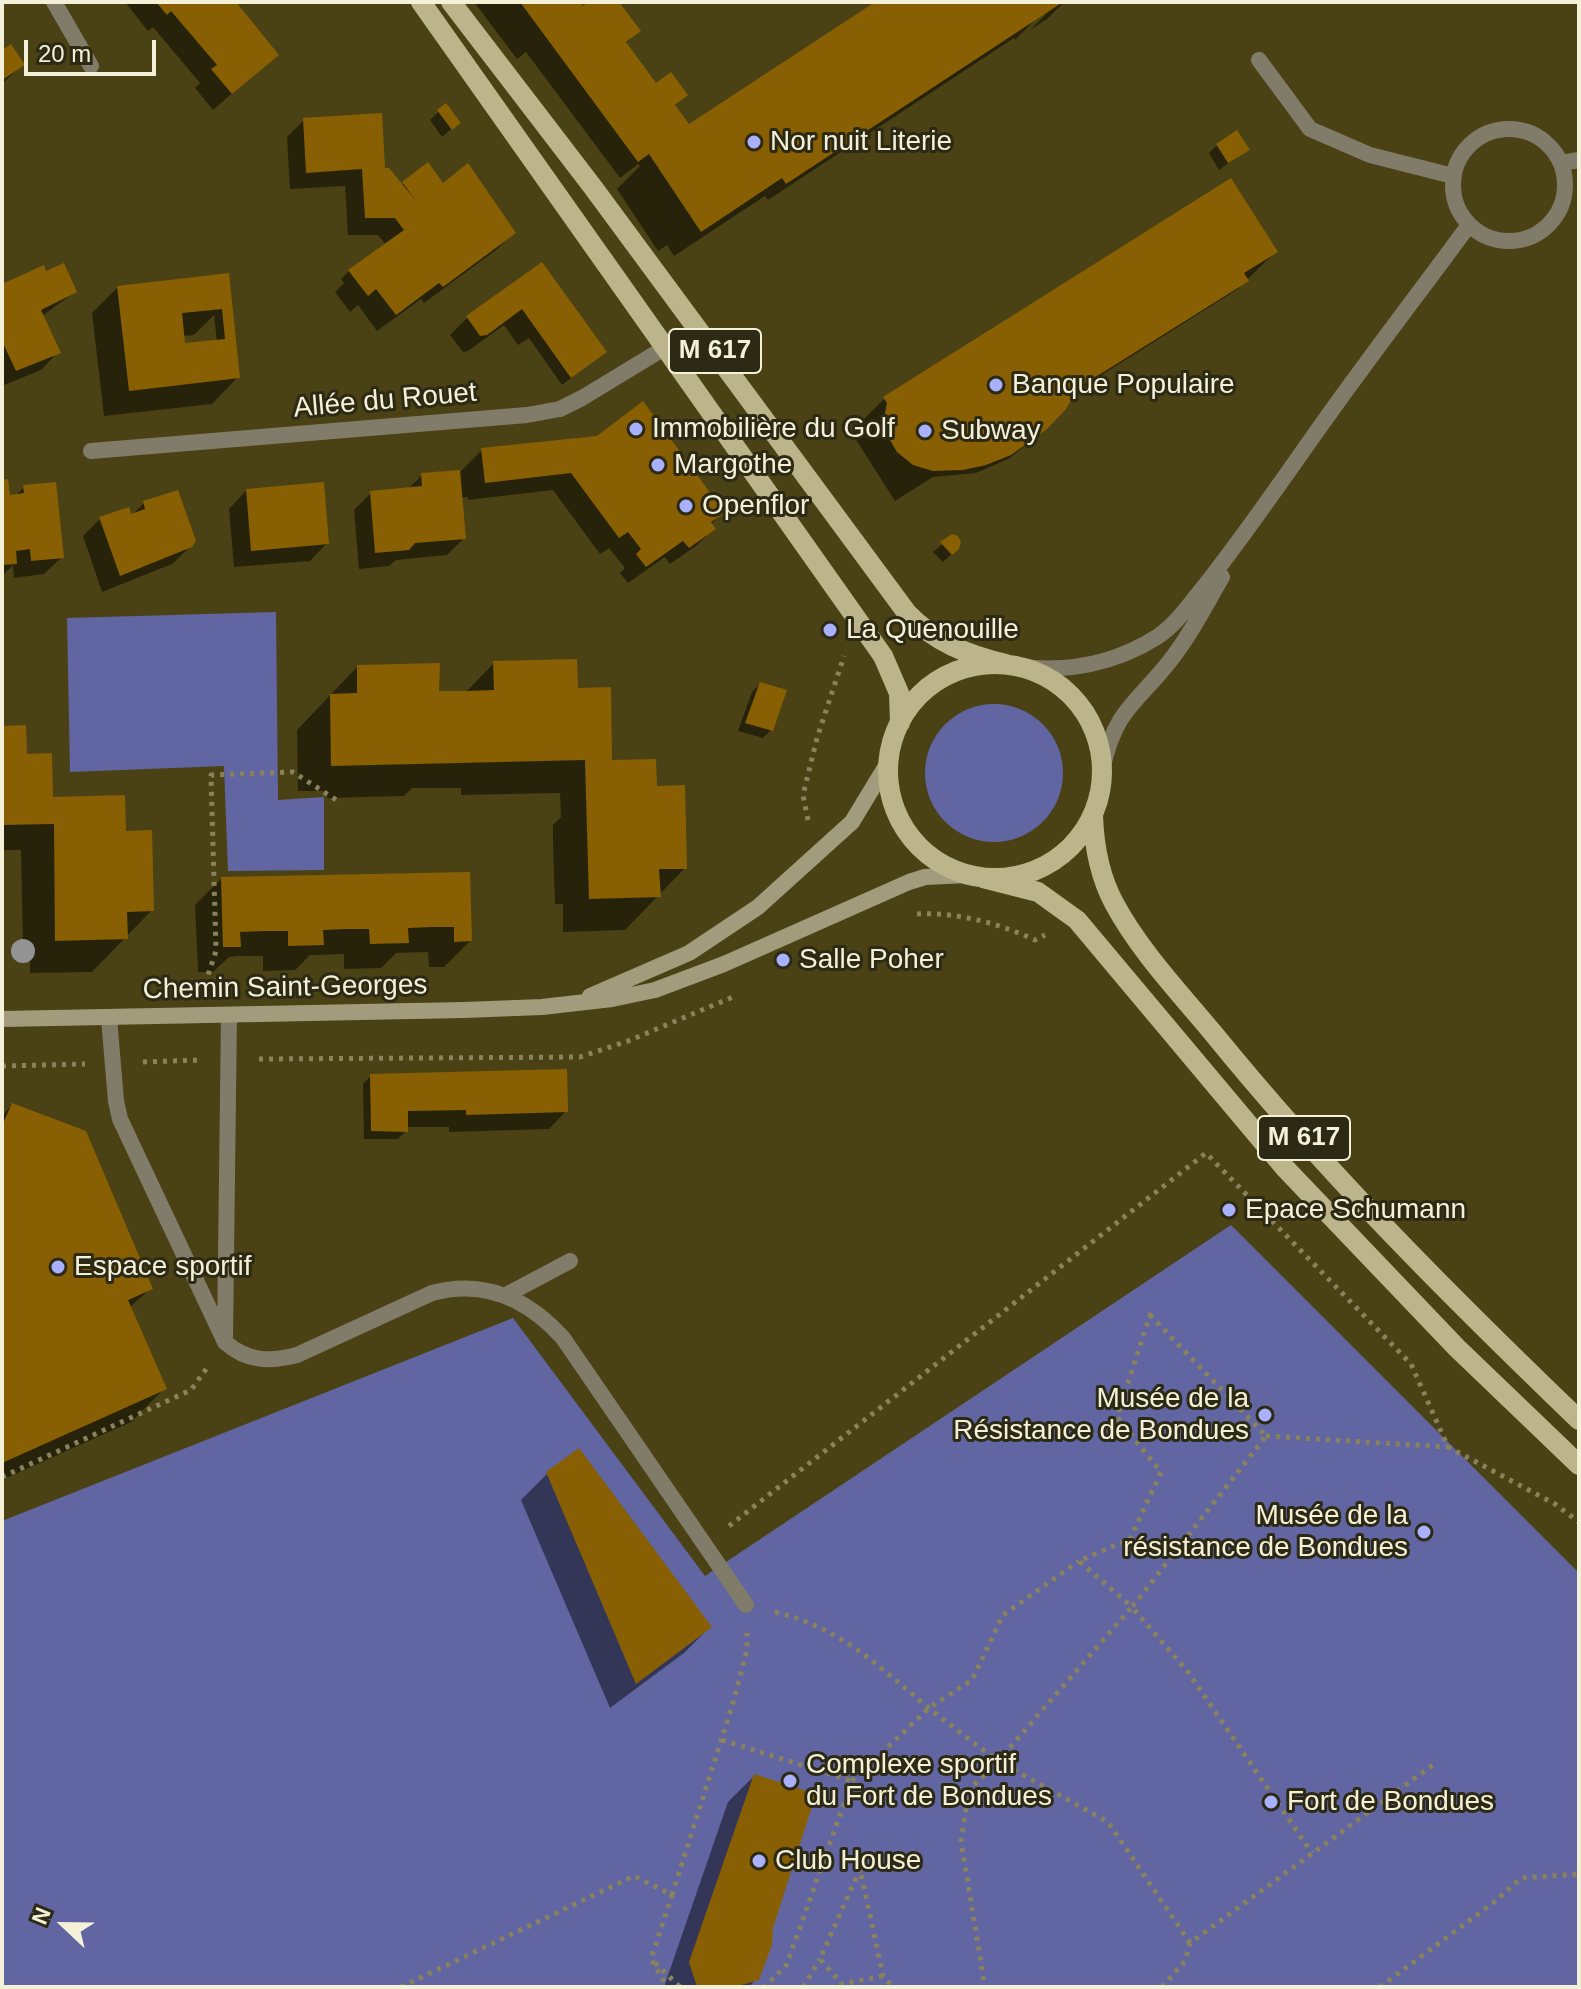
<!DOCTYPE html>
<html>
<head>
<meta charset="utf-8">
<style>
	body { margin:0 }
	#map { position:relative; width:1581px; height:1989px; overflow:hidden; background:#4a4214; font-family:Helvetica,sans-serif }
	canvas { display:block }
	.frame { position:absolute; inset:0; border:4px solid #f5f1d8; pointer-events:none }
	.north { position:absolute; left:24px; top:1885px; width:80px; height:80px; -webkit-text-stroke:6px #2c2915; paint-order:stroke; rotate:292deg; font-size:22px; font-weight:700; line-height:32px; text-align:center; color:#f5f1d8 }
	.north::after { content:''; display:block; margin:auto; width:28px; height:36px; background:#f5f1d8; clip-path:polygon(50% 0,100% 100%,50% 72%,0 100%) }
	.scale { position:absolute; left:24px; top:40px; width:132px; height:36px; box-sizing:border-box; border:4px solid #f5f1d8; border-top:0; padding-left:10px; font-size:24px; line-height:28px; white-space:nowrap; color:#f5f1d8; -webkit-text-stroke:6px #2c2915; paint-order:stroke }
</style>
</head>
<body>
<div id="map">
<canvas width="1581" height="1989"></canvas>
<div class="frame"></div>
<div class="north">N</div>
<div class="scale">20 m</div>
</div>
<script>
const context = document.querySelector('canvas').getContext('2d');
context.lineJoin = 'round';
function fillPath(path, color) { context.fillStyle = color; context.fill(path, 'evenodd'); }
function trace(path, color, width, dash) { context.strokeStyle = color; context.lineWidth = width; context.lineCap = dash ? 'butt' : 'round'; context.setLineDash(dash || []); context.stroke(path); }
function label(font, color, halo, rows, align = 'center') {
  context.font = font + ' Helvetica,sans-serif'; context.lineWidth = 6; context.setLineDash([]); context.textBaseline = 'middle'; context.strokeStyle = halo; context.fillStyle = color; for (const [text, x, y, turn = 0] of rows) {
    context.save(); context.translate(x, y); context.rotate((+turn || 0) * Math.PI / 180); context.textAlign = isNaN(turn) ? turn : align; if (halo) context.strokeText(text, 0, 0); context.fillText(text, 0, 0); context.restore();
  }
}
fillPath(new Path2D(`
	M276 612 278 800 324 797V870L228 871 224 766 70 772 67 618Z
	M925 773a69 69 0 1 1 138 0a69 69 0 1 1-138 0Z
	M1231 1225 1579 1573V1987H2V1521L513 1318 705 1576Z`), '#6166a2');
fillPath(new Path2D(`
	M125 2H234L276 55 213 110 195 88 200 83 153 27 148 31Z
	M474 2H578L574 12 592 2H617L639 31 625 44 655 86 686 95 674 107 688 126 879 2H1064L1047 19 1030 30 1050 10 1041 14 1015 40 1014 38 768 200 765 196 674 256 667 245 658 251 617 189 640 166 638 164 620 178 526 52 517 59Z
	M2 52 22 65 2 84Z
	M445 106 458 123 442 137 430 120Z
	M304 120 384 170 401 186 404 183 442 185 514 233 496 250 424 303 421 299 377 331 358 305 350 312 335 292 344 283 341 279 349 271 386 245 378 235H348L345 186 290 189 287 137Z
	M1217 145 1247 149 1219 170 1209 153Z
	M1275 252 1238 289 1073 393 1045 429 1010 458 976 473 933 477 895 501 851 432 885 398Z
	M541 265 605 351 562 385 529 338 518 345 504 325 468 351 463 352 450 335 467 318Z
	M227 276 238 377 212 404 104 416 92 313 118 287ZM214 315 217 342 180 346 183 336 194 335Z
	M2 286 75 292 42 316 58 352 41 370 2 386Z
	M598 438 723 512 710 525 714 529 696 546 670 564 665 557 628 583 620 573 625 568 609 548 600 554 553 490 468 500V497L461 498 464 538 447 555 396 560 389 566 359 569 354 510 371 493 407 490 422 475 460 472 482 450Z
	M2 482 8 497 15 496 24 487 62 557 44 574 14 578 13 565 2 576Z
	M246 491 327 543 310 561 234 567 229 509Z
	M144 503 191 546 172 564 102 592 83 536 100 519 130 517Z
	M952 536 958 548 943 562 933 552Z
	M494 663 576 690 610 762 655 788 685 868 625 930 563 932V904H555L553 843V825L561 817 560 793 461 795V788H412L404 796 327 798V791H298L297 730 358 666 437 693H465Z
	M760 684 771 730 763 738 738 731 752 692Z
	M2 728 25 756 51 799 124 833 152 910 92 972 30 973V947L23 948 21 850H2Z
	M468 874 470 941 444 967H429L428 952 396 953 381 968 344 969V954L318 955H310L295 970 263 971V956H238L229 957 213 972H198L195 905 221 879Z
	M371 1076 566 1111 549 1129 449 1132V1127H406V1131L398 1139H364L363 1084Z
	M12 1105 150 1289 129 1308 164 1389 131 1422 2 1480V1116Z
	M547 1474 710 1627 684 1653 610 1708 521 1500Z
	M754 1776 757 1978 749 1987H664L728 1802Z`), '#0007');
fillPath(new Path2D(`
	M156 2H236L279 55 232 94 211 69 217 65 171 11 167 15Z
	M520 2H580L583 6 588 2H619L641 31 626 42 656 83 671 72 688 95 675 105 689 124 875 2H1063L786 184 782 178 701 232 649 154 638 162Z
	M11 44 25 65 2 80V50Z
	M446 103 461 123 452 130 437 110Z
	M382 113 385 168H389L417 202 402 182 428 162 443 183 468 163 516 233 443 287 439 283 396 315 376 289 368 296 348 270 404 230 395 218H365L362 169 306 173 303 118Z
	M1237 130 1250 150 1228 163 1216 144Z
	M1231 178 1278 252 1244 273 1249 281 1078 388 1066 409 1046 430 1011 455 986 465 963 470 933 471 913 465 897 452 887 435 885 413 887 403 883 397Z
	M542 262 607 352 571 378 522 309 487 335 480 336 466 316Z
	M64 263 77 292 41 310 61 353 16 371 2 341V284L44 265 46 271Z
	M229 273 240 378 129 391 117 286ZM222 309 225 339 185 343 182 313Z
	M643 401 725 513 711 522 716 529 689 548 683 541 646 567 636 554 641 549 628 532 619 538 571 473 485 483 481 448 597 436Z
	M460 470 466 539 415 543 409 550 375 553 370 491 422 486 421 473Z
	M8 479 10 495 24 493 23 485 56 482 64 558 31 561 30 549 16 551 17 564 2 565V480Z
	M324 482 329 544 251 551 246 489Z
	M178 490 196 541 192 547 120 576 99 517 129 507 131 514 145 509 143 501Z
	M952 534 958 536 961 542 959 549 952 555 940 542Z
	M577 659 578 688 611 687 612 760 656 759 657 786 685 785 687 869H659L661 897 589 899 585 760 331 766 330 694 357 693V665L440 663 439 691H467L494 690 493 661Z
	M760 682 787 690 773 731 745 723Z
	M26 725 27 754 52 753 53 797 125 795 126 831 152 830 154 911 127 912 128 939 55 941 54 824 2 825V726Z
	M470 872 472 941 454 942V927H431L408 928 409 943 370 944 369 929H345L323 930 324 945 288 946V931H265L240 932 241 947H223L221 877Z
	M567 1069 568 1112 466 1115V1110L408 1111V1132L371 1131 370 1074Z
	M12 1103 86 1131 153 1289 128 1300 167 1389 2 1463V1126Z
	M579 1448 712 1627 636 1684 546 1472Z
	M754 1774 816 1794 773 1928 772 1945 759 1980 734 1987H697L689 1962Z`), '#886003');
trace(new Path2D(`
	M808 820 803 795 817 738 844 656
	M917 914C957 912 998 923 1035 940L1045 935
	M205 984 216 951 211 775 293 772 341 803
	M259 1059 580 1057 628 1041 733 997
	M143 1062 201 1060
	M2 1066 85 1064
	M1150 1315 1266 1436 1132 1607 1079 1561 1130 1539 1161 1472 1117 1417Z
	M1266 1436 1448 1447
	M2 1477 191 1390 209 1365
	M729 1526 1206 1153 1411 1364 1448 1447 1555 1504 1579 1522
	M775 1612C839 1627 876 1664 925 1705 949 1724 974 1743 998 1761L969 1790 961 1841 985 1987
	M722 1740 852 1781 787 1964 765 1987
	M852 1781 929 1708 972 1680 1003 1615 1079 1561
	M672 1895 733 1703 747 1650V1633
	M1190 1943 1108 1822 998 1761 1132 1607 1188 1672 1312 1853
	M655 1963 680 1987
	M883 1976 842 1984 820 1959 860 1869 883 1976 893 1987
	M401 1987 634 1876 672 1895 651 1959 667 1987
	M803 1987 820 1959
	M1162 1987 1185 1961 1190 1943 1437 1762
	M1380 1987 1493 1903 1521 1878 1579 1874`), '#89825c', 5, [4, 6]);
trace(new Path2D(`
	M1259 60 1310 129 1370 155 1453 176
	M1453 185a56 56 0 1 1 112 0a56 56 0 1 1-112 0Z
	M1561 163 1579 160
	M1023 667C1069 672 1116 663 1157 637 1177 624 1191 602 1206 584 1243 537 1276 489 1310 441 1361 368 1416 297 1469 225
	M1103 766C1116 709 1136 704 1169 662 1190 636 1205 606 1222 577
	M109 1018 116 1101 120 1119 225 1342C247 1362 270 1362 297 1355L432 1293C484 1279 528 1299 563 1338L746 1605
	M506 1295 570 1261
	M225 1337 229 1015`), '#807c69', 16);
trace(new Path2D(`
	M54 2 91 66
	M91 451 527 415 560 409 582 398 666 347`), '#807c69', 16);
trace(new Path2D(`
	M590 996 689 953 758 907 852 822 889 761
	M2 1019 464 1010 542 1007 612 999 655 990 724 964 909 882 925 877 967 875`), '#a29c7d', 16);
trace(new Path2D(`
	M421 2 883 656 899 693 900 723
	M451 2 592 186 907 613C935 642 967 655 1006 664
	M888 771a107 107 0 1 1 214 0a107 107 0 1 1-214 0Z
	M1093 815C1094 846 1099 875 1114 903 1139 950 1179 992 1213 1033 1325 1171 1451 1297 1579 1420
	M983 878 1038 892 1077 920 1285 1168 1457 1348 1579 1465`), '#bcb58c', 20);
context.fillStyle = '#949394';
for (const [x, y] of [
	[23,951]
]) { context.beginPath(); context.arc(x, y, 12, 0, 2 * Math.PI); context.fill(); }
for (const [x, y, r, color] of [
	[754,142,8,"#a9b0fc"],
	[996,385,8,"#a9b0fc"],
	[636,429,8,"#a9b0fc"],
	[925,431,8,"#a9b0fc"],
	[658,465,8,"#a9b0fc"],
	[686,506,8,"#a9b0fc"],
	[830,630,8,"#a9b0fc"],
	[783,960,8,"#a9b0fc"],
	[1229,1210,8,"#a9b0fc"],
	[58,1267,8,"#a9b0fc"],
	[1265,1415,8,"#a9b0fc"],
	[1424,1532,8,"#a9b0fc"],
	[790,1781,8,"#a9b0fc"],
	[1271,1802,8,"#a9b0fc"],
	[759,1861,8,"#a9b0fc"]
]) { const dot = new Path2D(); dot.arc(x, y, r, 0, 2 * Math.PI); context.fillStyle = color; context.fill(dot); trace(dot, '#2c2915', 3); }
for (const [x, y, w] of [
	[715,351,92],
	[1304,1138,92]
]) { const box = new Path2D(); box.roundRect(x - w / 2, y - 22, w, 44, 6); context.fillStyle = '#2c2915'; context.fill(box); trace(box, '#f5f1d8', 2); }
label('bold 26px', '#f5f1d8', null, [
	["M 617",715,351],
	["M 617",1304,1138]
]);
label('28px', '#f5f1d8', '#2c2915', [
	["Nor nuit Literie",770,142],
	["Banque Populaire",1012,385],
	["Immobilière du Golf",652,429],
	["Subway",941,431],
	["Margothe",674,465],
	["Openflor",702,506],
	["La Quenouille",846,630],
	["Salle Poher",799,960],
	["Epace Schumann",1245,1210],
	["Espace sportif",74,1267],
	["Musée de la",1249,1399,"right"],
	["Résistance de Bondues",1249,1431,"right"],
	["Musée de la",1408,1516,"right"],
	["résistance de Bondues",1408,1548,"right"],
	["Complexe sportif",806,1765],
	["du Fort de Bondues",806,1797],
	["Fort de Bondues",1287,1802],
	["Club House",775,1861]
], 'left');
label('28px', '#f5f1d8', '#2c2915', [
	["Allée du Rouet",385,401,-5],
	["Chemin Saint-Georges",285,988,-1]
]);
</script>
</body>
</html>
